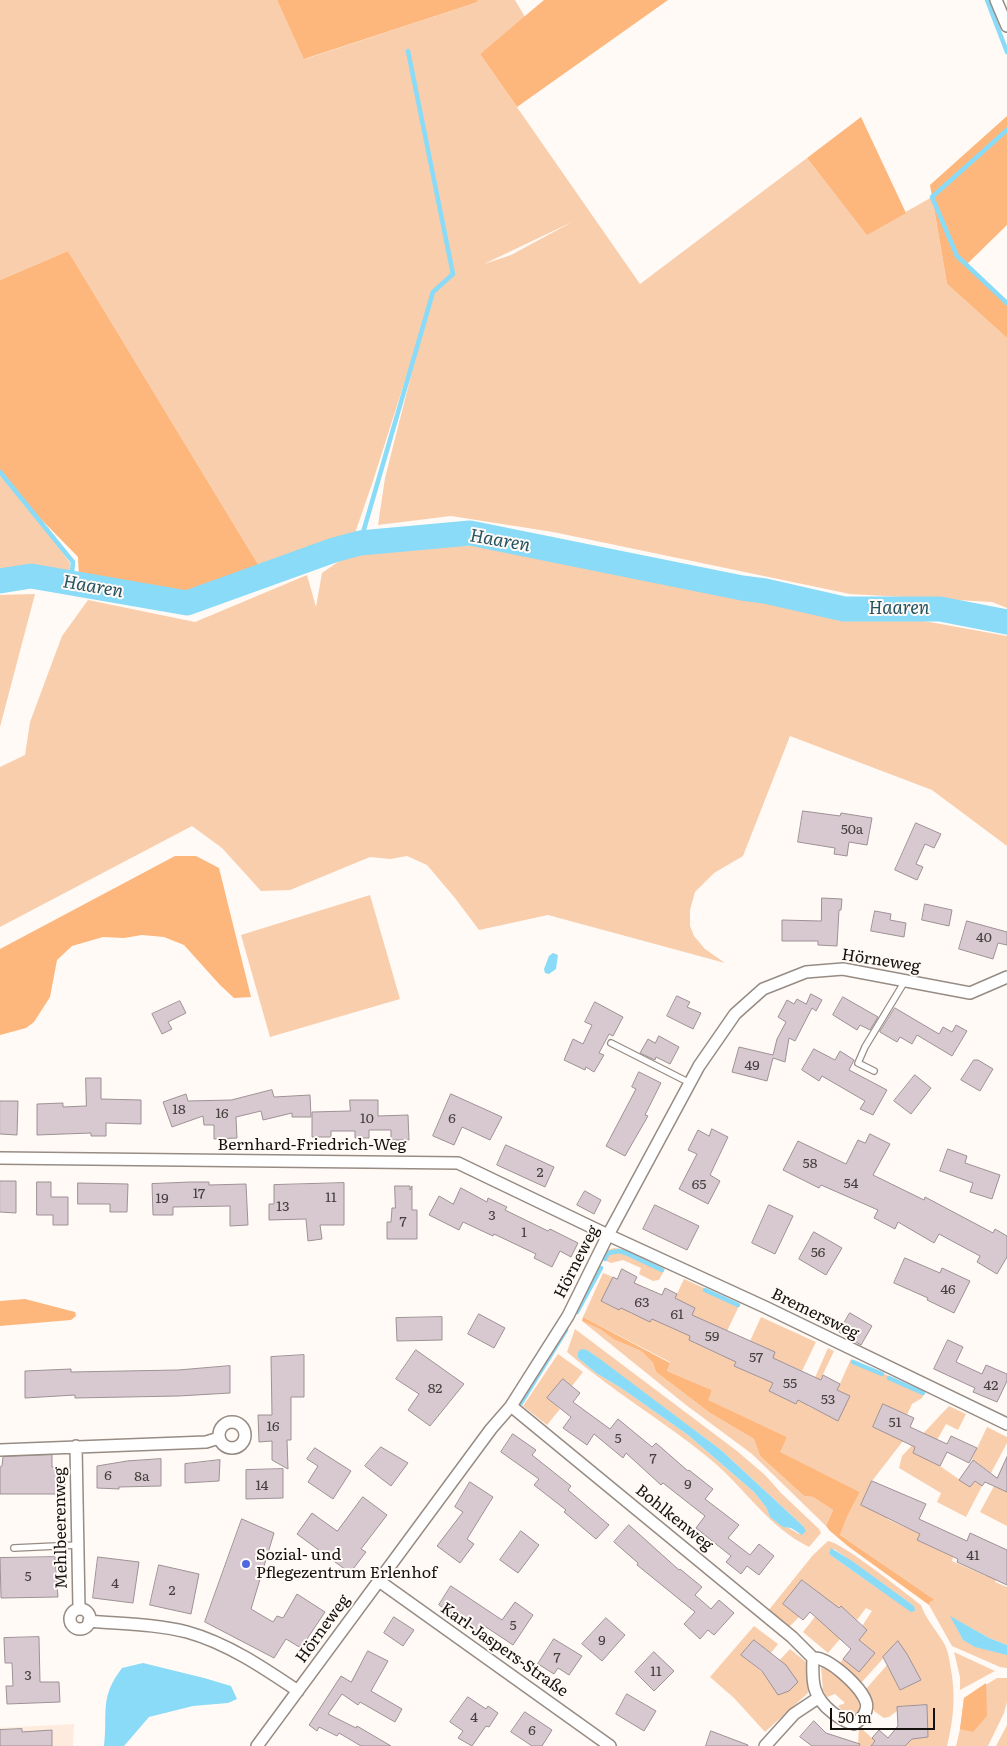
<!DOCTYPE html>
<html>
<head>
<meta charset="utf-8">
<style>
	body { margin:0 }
	#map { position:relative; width:1007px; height:1746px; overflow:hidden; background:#fffaf6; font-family:Literata,serif }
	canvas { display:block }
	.scale { position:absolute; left:830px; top:1708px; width:105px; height:22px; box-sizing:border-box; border:2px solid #15110e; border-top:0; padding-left:6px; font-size:15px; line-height:18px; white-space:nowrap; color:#15110e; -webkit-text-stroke:4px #fffaf6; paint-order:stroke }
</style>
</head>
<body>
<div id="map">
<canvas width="1007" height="1746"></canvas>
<div class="scale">50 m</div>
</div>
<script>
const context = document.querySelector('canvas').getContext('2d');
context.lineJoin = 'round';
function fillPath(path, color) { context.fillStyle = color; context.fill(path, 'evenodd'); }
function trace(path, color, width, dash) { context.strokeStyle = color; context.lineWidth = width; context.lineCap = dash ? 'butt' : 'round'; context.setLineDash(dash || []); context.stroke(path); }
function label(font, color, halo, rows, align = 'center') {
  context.font = font + ' Literata,serif'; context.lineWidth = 4; context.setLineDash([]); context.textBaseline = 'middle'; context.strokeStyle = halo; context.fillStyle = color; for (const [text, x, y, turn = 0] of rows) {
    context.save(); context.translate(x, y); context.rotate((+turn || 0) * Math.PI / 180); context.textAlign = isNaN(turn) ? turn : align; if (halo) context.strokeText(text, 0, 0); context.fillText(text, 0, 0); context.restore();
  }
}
fillPath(new Path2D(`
	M74 1724 73 1746H0V1728Z`), '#feebdd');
fillPath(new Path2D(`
	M0 0H277L305 59 478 2 477 0H515L525 17 480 54 640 284 807 158 867 234 932 197 947 284 1007 338V608L992 602 850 594 553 532 451 516 378 525 385 478 429 305 373 481 355 533 259 566 68 251 0 280ZM572 222 511 255 484 264Z
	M0 472 32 510 70 563V571L26 567 0 571Z
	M427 544 479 546 563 558 837 618 924 621 1007 636V846L932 790 790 736 743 856 714 873 695 892 690 910V926L694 936 705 949 725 963 548 915 479 930 455 898 427 865 407 856 390 859 370 857 290 890 261 891 222 848 192 826 0 927V767L25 755 30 722 62 636 88 600 195 622 307 575 316 607 322 573 345 557 376 550Z
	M35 594 0 727V595Z
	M370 895 400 999 270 1037 241 935Z
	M614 1248 623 1249 665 1269 659 1280 653 1281 639 1274 641 1268 623 1260 611 1263 602 1259 607 1250Z
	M603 1273 613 1277 602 1302 619 1310 634 1282 642 1286 630 1313 650 1321 661 1298 659 1322 684 1333 695 1308 675 1298 684 1279 740 1304 727 1331 699 1318 689 1340 721 1355 742 1348 734 1366 763 1379 775 1352 750 1341 761 1317 816 1342 802 1371 782 1362 769 1391 796 1404 808 1378 814 1380 828 1348 834 1351 808 1406 838 1420 850 1396 837 1390 851 1359 925 1392 922 1398 912 1404 907 1415 883 1404 873 1427 903 1441 872 1481 861 1505 881 1514 891 1510 887 1519 920 1534 917 1540 953 1557 952 1561 986 1576 995 1556 1005 1560 995 1582 1007 1587V1645L989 1638 951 1617 963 1640 1007 1655V1668L1000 1667 952 1646 929 1605 930 1602 935 1600 840 1535 848 1515 860 1492 779 1452 787 1437 707 1400 712 1390 667 1371 670 1362 583 1317Z
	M582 1321 601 1329 615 1340 641 1351 653 1363 656 1372 710 1413 754 1439 760 1456 804 1496 813 1497 833 1510 826 1526 752 1454 686 1405Z
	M575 1329 737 1451 765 1475 781 1493 819 1529 821 1533 809 1547C767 1526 745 1488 710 1459 664 1421 612 1391 567 1352ZM587 1350 721 1450 803 1526 799 1534 770 1517 766 1507 754 1492 688 1435 621 1388 596 1373 578 1358Z
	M558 1354 583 1372 572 1386 563 1379 548 1398 560 1409 547 1425 523 1406Z
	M949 1406 966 1414 958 1430 946 1424 937 1440 922 1433 913 1453 940 1466 970 1487 975 1481 982 1486 966 1517 937 1502 941 1493 899 1468 902 1456Z
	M987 1427 1007 1437V1443L991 1473 972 1459Z
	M994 1486 1007 1492V1526L980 1512Z
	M828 1541C843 1543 904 1592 921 1605 926 1620 938 1632 945 1645 948 1651 949 1658 950 1664 956 1693 954 1718 947 1746H905L909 1742V1733L918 1738 928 1737 927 1705 897 1707V1711L889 1717 884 1718 874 1711 873 1702 865 1690 887 1665 900 1690 921 1680 907 1654 898 1642 861 1683 839 1664 843 1659 875 1653 859 1640 867 1630 862 1626 872 1611 866 1608 857 1620 840 1606 824 1624 840 1639 828 1653 803 1632 828 1600 803 1580 783 1604 799 1617 788 1628 768 1611 813 1555ZM834 1549 914 1606 883 1592 829 1554Z
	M754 1626 778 1644 771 1653 754 1640 742 1655 762 1672 770 1662 774 1666 790 1649 806 1662 808 1693 765 1732 734 1698 710 1677Z
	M954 1652 995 1671 960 1690V1677Z
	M823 1666C838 1678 857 1689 860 1708L856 1714 847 1715 838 1706 845 1703 835 1694 827 1697 823 1690 821 1667Z
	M997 1678H1007V1702L1004 1713 988 1746H956L960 1729 964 1698Z
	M1007 1725V1746H996Z
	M859 1726 875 1741 871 1746H858Z`), '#f9cead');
fillPath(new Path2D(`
	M277 0H477L478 2 304 59Z
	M544 0H668L517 107 480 54Z
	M1007 116V225L966 265 1007 305V338L947 284 930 185Z
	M861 117 906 213 867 235 807 158Z
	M68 251 259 566 187 596 79 577 78 557 32 510 0 472V280Z
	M175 856H196L219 868 251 997 234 998 220 985 184 945 164 937 142 935 124 938 103 937 72 946 57 960 50 997 34 1022 26 1028 0 1035V949Z
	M25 1299 75 1312 76 1316 71 1320 0 1326V1301Z
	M583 1317 670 1363 667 1371 712 1390 708 1400 787 1437 780 1452 860 1492 848 1515 840 1535 935 1600 930 1602 929 1605 849 1547 830 1531 826 1526 833 1510 813 1497 804 1496 760 1456 754 1439 710 1413 656 1372 653 1363 641 1351 615 1340 600 1329 582 1321Z
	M986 1683 987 1716 973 1732 960 1729 964 1698Z`), '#fdb67c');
fillPath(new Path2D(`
	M553 953 558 955 556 969 549 974 545 973 544 969 549 956Z
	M581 1349 587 1350 600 1359 721 1450 803 1526 806 1531 802 1535 791 1528 783 1527 770 1517 766 1507 754 1492 688 1435 621 1388 596 1373 578 1358V1352Z
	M831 1548 852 1561 914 1606 915 1611 911 1612 901 1605 829 1554Z
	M950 1616 989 1638 1007 1645V1655L975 1647 963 1640Z
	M143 1663 204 1678 231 1686 237 1699 228 1703 193 1706 149 1717 124 1746H104C108 1712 99 1698 122 1668Z`), '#89dbf7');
trace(new Path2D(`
	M987 0 1007 52
	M1007 130 932 197 957 256 1007 303
	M0 472 73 562 71 583
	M360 543 433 292 453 274 408 51
	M605 1259 608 1253 619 1251 626 1253 662 1270
	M705 1290 738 1305
	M577 1312 601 1268
	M853 1362 882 1374
	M889 1378 923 1393
	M521 1403 566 1330`), '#89dbf7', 4.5);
trace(new Path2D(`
	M0 581 31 576 187 603 334 550 360 543 470 533 742 588 765 591 844 609H940L1007 622`), '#89dbf7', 25);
const building = new Path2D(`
	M803 811 840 816 841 813 872 818 867 845 849 842 847 856 834 854 835 848 798 842Z
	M916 823 941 834 934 848 925 844 916 864 923 867 917 880 895 870Z
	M822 898 842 899 841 910H839L837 946 818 945V941H782V920L821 921Z
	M925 904 952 910 949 926 922 920Z
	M875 911 891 914 890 920 906 923 904 937 871 931Z
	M967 921 1007 932V945L998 943 993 959 959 949Z
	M811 994 822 1000 816 1011 812 1008 795 1041 789 1038 785 1062 773 1058 767 1081 732 1072 739 1047 773 1055 777 1039 786 1022 778 1017 787 1000 794 1004 797 999 806 1004Z
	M677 996 690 1002 687 1007 701 1013 693 1029 667 1016Z
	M843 997 878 1017 870 1030 860 1025 857 1030 833 1015Z
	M180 1001 186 1013 168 1022 172 1029 162 1034 152 1014Z
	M595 1002 623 1017 613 1036 609 1034 599 1053 604 1055 594 1072 586 1067 585 1070 564 1060 573 1039 583 1044 592 1025 585 1022Z
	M895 1008 939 1034 943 1027 952 1032 956 1025 967 1031 952 1056 917 1035 912 1044 900 1037 897 1042 880 1032Z
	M659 1036 679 1047 670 1064 656 1057 655 1060 640 1053 648 1039 655 1043Z
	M814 1049 835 1060 840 1051 854 1060 849 1070 887 1090 873 1115 860 1109 865 1101 822 1076 819 1081 802 1070Z
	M974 1060H978L993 1069 980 1091 961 1080Z
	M639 1072 661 1083 645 1115 648 1116 625 1156 606 1146 636 1089 632 1087Z
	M915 1075 931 1088 911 1114 894 1101Z
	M86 1078H101V1099L141 1100V1124L106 1123V1136H91V1133L37 1135V1104L63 1103V1107L86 1106Z
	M272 1090 274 1097 310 1095 311 1117H292V1113L263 1120 261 1111 236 1117 237 1138 214 1139V1125H204L203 1116 172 1127 163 1102 186 1094 188 1101 231 1100Z
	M451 1094 502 1117 490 1140 462 1127 454 1145 433 1136Z
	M350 1100H378V1116L408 1115 409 1140H391V1130H369V1138H355V1131H331V1137H312V1112L350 1111Z
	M0 1101H18L17 1135 0 1134Z
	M712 1129 728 1137 710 1175 720 1181 708 1204 679 1189 697 1154 688 1150 698 1130 709 1136Z
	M870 1134 890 1144 873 1175 924 1200 925 1197 993 1233 995 1229 1007 1236V1257L997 1274 977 1262 980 1256 939 1234 934 1243 898 1222 895 1229 874 1218 878 1210 821 1185 819 1188 783 1170 798 1141 846 1164 858 1140 865 1143Z
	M506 1145 554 1167 545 1187 497 1165Z
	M948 1149 967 1156 965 1163 1000 1175 992 1199 970 1192 973 1183 940 1171Z
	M0 1181H16V1213L0 1212Z
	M37 1182H51V1197H68V1225H53V1215H37Z
	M191 1182H209V1185L246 1184 248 1225 230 1226V1206L173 1207V1215H153L152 1184Z
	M78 1183 128 1184 127 1212H110V1204H78Z
	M344 1183V1225H320L322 1239 308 1241 306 1219 269 1220V1204H274V1185Z
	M395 1186H410V1190L412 1186V1210H417V1239H387V1222H391L392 1208H395Z
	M461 1188 487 1202 488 1198 507 1207 505 1210 548 1231 550 1229 578 1243 571 1257 560 1251 552 1267 534 1258 536 1254 494 1234 493 1236 463 1222 459 1230 429 1215 439 1196 453 1204Z
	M585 1191 601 1200 594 1214 577 1205Z
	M655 1205 699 1226 687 1250 643 1229Z
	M769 1205 793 1216 775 1254 752 1243Z
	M814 1232 842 1248 826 1275 799 1259Z
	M905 1258 940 1273 942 1268 970 1281 954 1313 927 1300 928 1298 894 1283Z
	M622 1269 637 1277 634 1283 662 1295 665 1288 677 1294 675 1298 695 1308 692 1315 775 1352 773 1358 821 1380 823 1375 840 1384 837 1390 850 1396 838 1421 798 1400 796 1404 769 1391 773 1383 734 1366 736 1362 689 1340 690 1336 652 1319 650 1322 621 1308 619 1310 601 1301 613 1277 617 1279Z
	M850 1313 872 1326 861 1345 839 1332Z
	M479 1314 505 1328 494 1348 468 1334Z
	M442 1317V1340L397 1341 396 1318Z
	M948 1340 963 1347 956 1362 982 1374 986 1365 1007 1374V1381L997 1402 973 1392 975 1388 934 1369Z
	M416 1350 464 1384 430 1426 408 1410 419 1394 396 1379Z
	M304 1355V1397H291V1440H287L288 1469 272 1460V1441L259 1442 258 1415H272L271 1357Z
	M230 1366V1393L179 1396 75 1398V1395L25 1398V1371L71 1369V1372L178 1370Z
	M563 1379 580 1393 573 1402 610 1429 618 1419 652 1447 656 1443 688 1471 689 1470 713 1489 705 1499 739 1525 728 1538 750 1555 759 1544 774 1556 759 1575 747 1566 741 1574 726 1562 731 1556 696 1528 705 1516 663 1483 661 1485 626 1453 623 1458 594 1434 587 1445 563 1428 571 1417 547 1398Z
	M883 1404 914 1418 910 1427 947 1444 951 1436 977 1448 969 1463 947 1452 940 1466 913 1453 915 1447 873 1427Z
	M513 1434 536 1450 532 1455 571 1486 568 1490 609 1525 596 1539 564 1512 566 1510 534 1485 539 1479 501 1452Z
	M381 1447 408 1463 391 1486 365 1466Z
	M315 1448 351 1471 333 1499 308 1482 318 1466 307 1459Z
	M52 1455V1467L65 1469V1494H0V1467L2 1466 3 1457Z
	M1007 1457V1492L985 1482 982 1486 975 1481 970 1487 959 1480 973 1460 997 1478Z
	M161 1459V1486L119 1487V1489L97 1488V1466L127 1461Z
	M220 1460 219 1481 185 1483V1464Z
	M283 1469V1498L246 1499V1470Z
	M872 1481 926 1504 919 1519 967 1541 970 1533 1007 1550V1585L957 1562 958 1559 917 1540 920 1534 861 1505Z
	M470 1482 493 1497 467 1539 474 1544 460 1563 437 1546 463 1512 455 1507Z
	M363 1497 387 1515 361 1549 366 1552 350 1573 297 1534 312 1513 337 1531Z
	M242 1519 274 1533 251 1609 273 1622 277 1616 283 1618 297 1594 325 1612 301 1648 286 1639 274 1658 205 1622Z
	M629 1525 679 1570 680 1569 702 1587 695 1595 711 1609 719 1600 734 1613 714 1635 708 1630 700 1639 684 1624 695 1612 637 1565 638 1563 614 1542Z
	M521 1531 539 1545 518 1573 500 1560Z
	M55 1557 58 1597 1 1598 0 1558Z
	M98 1557 139 1562 133 1603 93 1598Z
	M159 1565 199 1574 191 1614 150 1605Z
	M802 1580 839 1608 841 1606 867 1630 859 1640 875 1653 859 1672 843 1659 851 1649 810 1612 803 1620 783 1604Z
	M451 1586 502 1620 515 1602 533 1615 513 1645 483 1625 478 1632 439 1605Z
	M394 1617 414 1630 403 1646 384 1633Z
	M606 1618 625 1635 602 1661 582 1644Z
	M39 1637 40 1682H59L60 1702 7 1704 6 1686H13L12 1663H5L4 1638Z
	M554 1639 582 1656 569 1675 558 1668 554 1674 538 1664Z
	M754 1640 786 1665 798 1682 789 1691 778 1695 762 1671 741 1655Z
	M898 1641 907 1654 921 1680 900 1690 883 1657Z
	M368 1651 388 1661 371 1691 402 1709 395 1722 360 1702 358 1705 342 1694 328 1714 356 1728 357 1726 391 1746H361L339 1733 337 1736 319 1727 317 1731 309 1725 341 1676 351 1682Z
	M654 1652 674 1671 654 1691 635 1672Z
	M627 1694 656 1711 644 1731 616 1714Z
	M468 1697 486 1709 488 1706 498 1713 489 1727 486 1726 472 1746 458 1738 463 1731 450 1722Z
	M927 1705 928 1737 912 1739 905 1746H871L875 1741 872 1738 879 1730 888 1738 898 1726 897 1707Z
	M525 1712 552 1730 542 1746H532L511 1732Z
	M814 1721 826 1733 860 1744 859 1746H812L800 1737Z
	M22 1729V1732L52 1730V1746H0V1730Z
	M711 1731 748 1745V1746H706Z`);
fillPath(building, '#d7c9cf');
trace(building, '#9e9196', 1);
const lane = new Path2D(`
	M611 1043 690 1083
	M874 1071 858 1063 865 1047 905 981
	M14 1548 78 1545`);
const street = new Path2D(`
	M996 0 1007 26
	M0 1158 458 1163 608 1235 765 1307 1007 1424
	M511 1406 792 1637 813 1658C812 1682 812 1697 833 1713 840 1718 845 1722 854 1724 861 1720 869 1711 866 1702 861 1687 828 1656 813 1658
	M219 1435a13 13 0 1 1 26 0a13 13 0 1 1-26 0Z
	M76 1446 79 1609
	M0 1450 206 1442 219 1438
	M379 1581 610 1746
	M70 1619a10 10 0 1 1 20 0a10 10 0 1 1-20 0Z
	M89 1621C122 1624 156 1624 187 1632 227 1643 264 1668 298 1691
	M257 1746 491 1429 511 1406 568 1316 608 1235 699 1066 735 1014 763 989 806 972 843 969 970 993 1007 977
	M765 1746 794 1714 818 1698`);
trace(lane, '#978c84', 8);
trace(street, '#978c84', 14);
trace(lane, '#fff', 5.5);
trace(street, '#fff', 11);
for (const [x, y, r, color] of [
	[246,1564,5,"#5068dd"]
]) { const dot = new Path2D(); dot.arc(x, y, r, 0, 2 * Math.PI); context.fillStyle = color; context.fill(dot); trace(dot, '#fffaf6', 2); }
label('14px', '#463f3e', null, [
	["50a",852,830],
	["40",984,938],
	["49",752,1066],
	["18",179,1110],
	["16",222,1114],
	["10",367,1119],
	["6",452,1119],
	["58",810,1164],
	["2",540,1173],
	["54",851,1184],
	["65",699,1185],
	["17",199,1194],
	["11",331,1198],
	["19",162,1199],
	["13",283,1207],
	["3",492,1216],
	["7",403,1222],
	["1",524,1233],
	["56",818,1253],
	["46",948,1290],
	["63",642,1303],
	["61",677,1315],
	["59",712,1337],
	["57",756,1358],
	["55",790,1384],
	["42",991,1386],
	["82",435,1389],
	["53",828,1400],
	["51",895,1423],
	["16",273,1427],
	["5",618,1439],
	["7",653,1459],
	["6",108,1476],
	["8a",142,1477],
	["9",688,1485],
	["14",262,1486],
	["41",973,1556],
	["5",28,1577],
	["4",115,1584],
	["2",172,1591],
	["5",513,1626],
	["9",602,1641],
	["7",557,1658],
	["11",656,1672],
	["3",28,1676],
	["4",474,1718],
	["6",532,1731]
]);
label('16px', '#15110e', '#fffaf6', [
	["Hörneweg",881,961,9],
	["Bernhard-Friedrich-Weg",312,1145],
	["Hörneweg",577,1262,-63],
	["Bremersweg",815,1314,26],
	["Bohlkenweg",674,1518,39],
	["Mehlbeerenweg",61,1528,-91],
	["Hörneweg",323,1629,-54],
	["Karl-Jaspers-Straße",504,1650,35]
]);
label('16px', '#15110e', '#fffaf6', [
	["Sozial- und",256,1555],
	["Pflegezentrum Erlenhof",256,1573]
], 'left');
label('italic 18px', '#255362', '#fffaf6', [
	["Haaren",500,541,10],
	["Haaren",93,587,10],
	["Haaren",899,609]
]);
</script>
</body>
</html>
